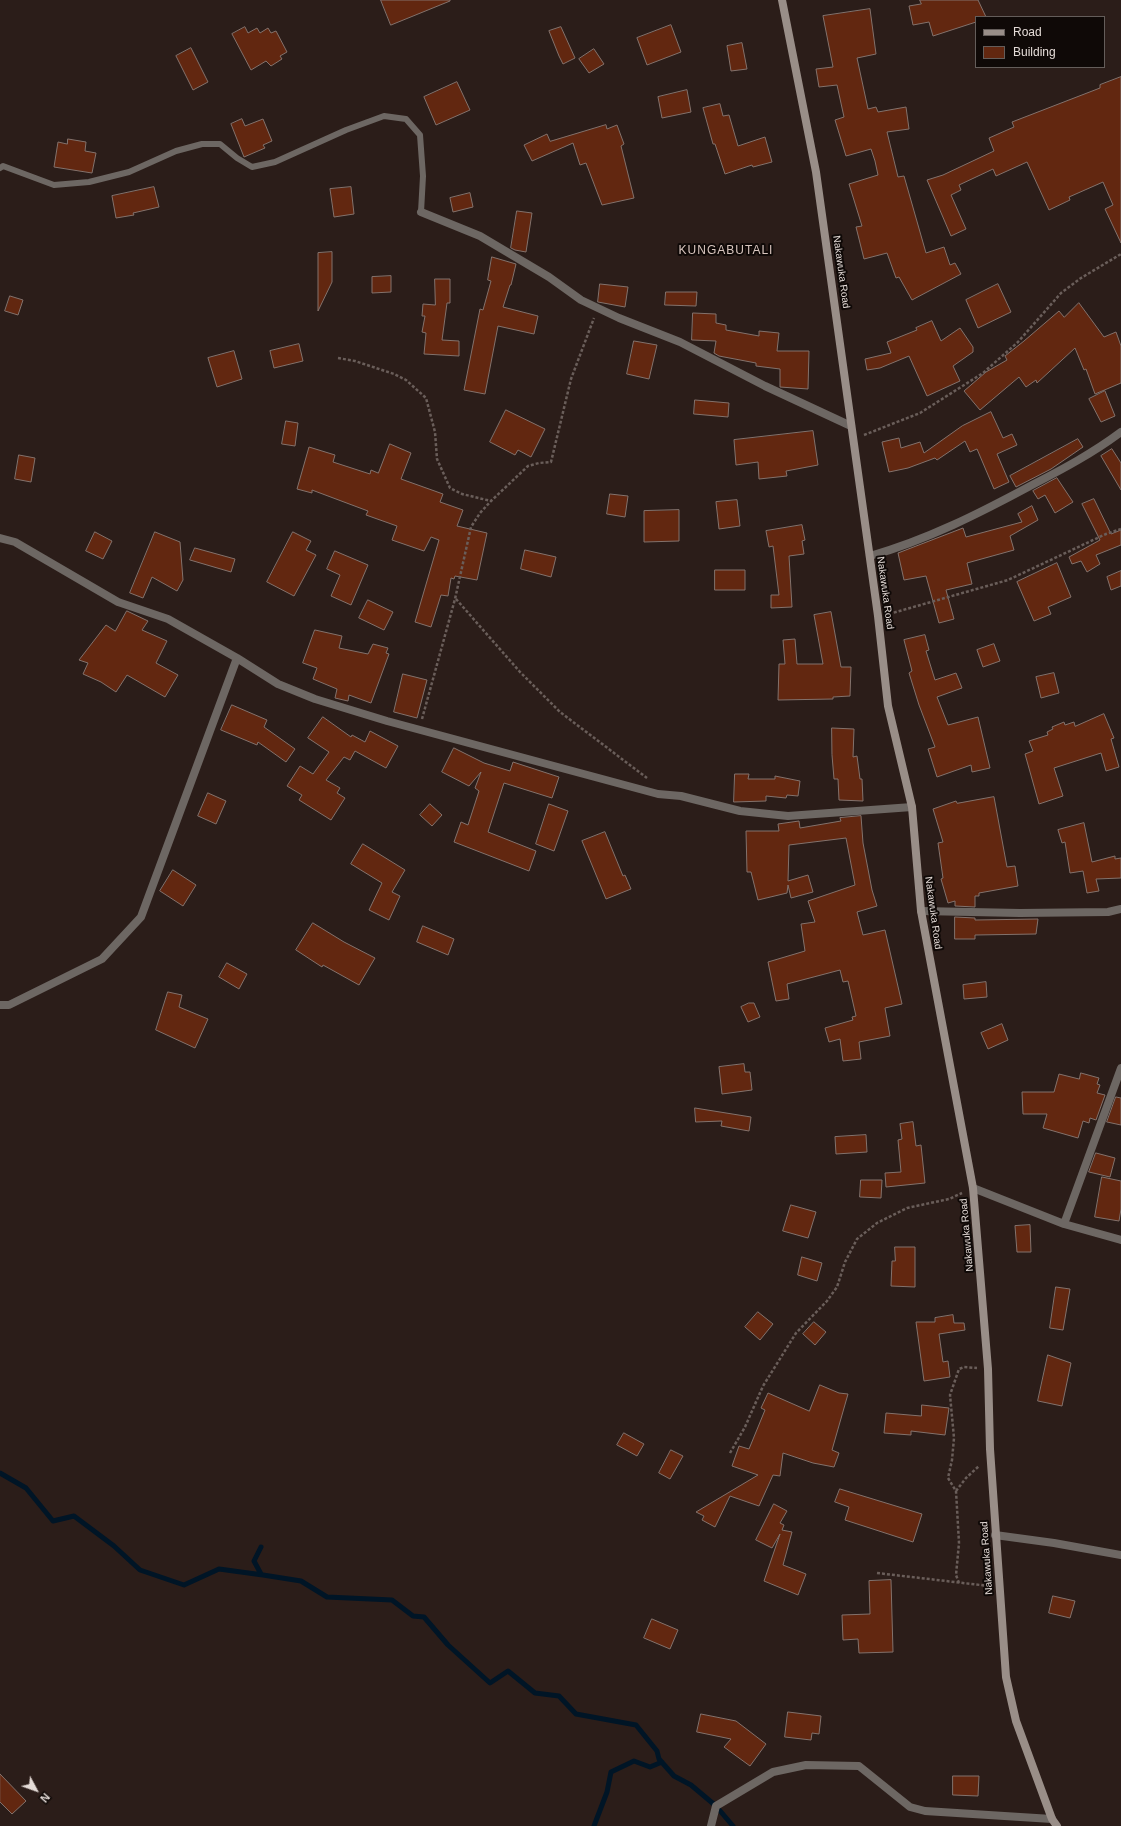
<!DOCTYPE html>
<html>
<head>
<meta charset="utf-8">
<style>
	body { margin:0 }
	#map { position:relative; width:1121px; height:1826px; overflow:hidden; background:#2b1d19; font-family:Arial,sans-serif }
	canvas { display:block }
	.legend { position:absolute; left:975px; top:16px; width:130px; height:52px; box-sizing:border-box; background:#0f0907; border:1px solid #645d5a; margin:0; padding:5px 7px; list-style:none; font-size:12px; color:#e4dbd7 }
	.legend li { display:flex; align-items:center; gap:8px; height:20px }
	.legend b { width:20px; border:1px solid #645d5a }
	.north { position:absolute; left:16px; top:1770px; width:40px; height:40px; -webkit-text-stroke:3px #0f0907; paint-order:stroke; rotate:131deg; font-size:11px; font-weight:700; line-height:16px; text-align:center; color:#e4dbd7 }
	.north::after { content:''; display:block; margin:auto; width:14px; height:18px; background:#e4dbd7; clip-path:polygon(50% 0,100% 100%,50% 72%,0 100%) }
</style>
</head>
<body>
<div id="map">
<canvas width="1121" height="1826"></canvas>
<ul class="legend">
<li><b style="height:5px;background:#998e88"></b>Road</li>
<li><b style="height:11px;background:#622710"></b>Building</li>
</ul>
<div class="north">N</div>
</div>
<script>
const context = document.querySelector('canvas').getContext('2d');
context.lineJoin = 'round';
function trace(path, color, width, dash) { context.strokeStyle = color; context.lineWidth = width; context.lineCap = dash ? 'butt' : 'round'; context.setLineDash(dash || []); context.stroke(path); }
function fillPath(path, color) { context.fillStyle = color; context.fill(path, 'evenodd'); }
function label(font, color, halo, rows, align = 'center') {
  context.font = font + ' Arial,sans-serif'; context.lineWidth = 4; context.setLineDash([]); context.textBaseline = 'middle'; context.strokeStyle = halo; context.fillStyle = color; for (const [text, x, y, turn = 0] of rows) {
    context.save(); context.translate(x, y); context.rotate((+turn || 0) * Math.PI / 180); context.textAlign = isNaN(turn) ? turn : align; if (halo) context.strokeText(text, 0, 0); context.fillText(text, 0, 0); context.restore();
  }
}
trace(new Path2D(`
	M0 1473 26 1488 53 1521 74 1516 114 1546 140 1570 184 1585 219 1569 263 1575 301 1581 327 1597 392 1600 413 1616 424 1617 448 1645 490 1683 508 1671 535 1693 559 1696 576 1714 636 1725 657 1751 659 1759 674 1776 691 1785 716 1806 733 1826
	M261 1547 254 1561 261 1574
	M594 1826 607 1792 611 1772 634 1761 650 1767 662 1762`), '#001526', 5);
const building = new Path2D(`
	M381 0H450V1L391 25Z
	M920 0H978L986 17H976V22L933 36 929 22 913 25 909 6 921 4Z
	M870 9 876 54 857 58 868 109 876 107 878 112 906 107 909 129 887 132 898 177 904 176 926 253 944 247 950 265 955 263 961 274 912 300 899 277 896 278 887 253 864 259 856 227 862 226 849 184 878 175 875 161 871 149 846 156 835 120 844 117 837 85 819 87 816 69 833 67 823 16Z
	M671 25 681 52 647 65 637 38Z
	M245 27 248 33 257 28 260 33 268 28 271 33 276 31 287 52 280 56 282 59 271 66 266 61 251 70 232 34Z
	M561 27 575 58 563 64 559 56 549 31Z
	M742 43 747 69 731 71 727 46Z
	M191 48 208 82 193 90 176 56Z
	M594 49 604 64 589 73 579 59Z
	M1121 77V243L1105 209 1113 205 1103 182 1069 197 1070 200 1049 210 1027 162 996 176 993 169 959 185 961 190 951 195 966 229 951 236 927 180 943 175 994 151 989 138 1014 127 1012 122 1100 88V85Z
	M457 82 470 110 436 125 424 97Z
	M687 90 691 112 662 118 658 97Z
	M720 104 723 116 729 115 738 146 765 137 772 162 753 167 752 165 725 174 715 144H713L703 108Z
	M242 119 245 126 263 119 272 141 263 145 265 148 244 157 231 124Z
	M606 125 607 129 617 125 624 144 621 146 634 198 602 205 586 163 580 165 573 143 532 161 524 145 547 134 550 141Z
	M68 139 86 142 85 151 96 153 92 173 54 167 58 142 67 144Z
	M154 187 159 207 133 213 134 215 116 218 112 196Z
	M351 187 354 214 334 217 330 189Z
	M470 193 473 207 453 212 450 198Z
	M517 211 532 213 526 252 515 250 511 248Z
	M332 252V282L318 311V253Z
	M492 257 516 264 511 285H510L503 307 538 316 534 334 498 326 485 394 464 390 480 309 483 310 491 281 488 280Z
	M391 276V292L372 293V277Z
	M435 279H450V303H447L442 340 459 341V356L424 354 426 333 422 332 425 316H422L423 304 435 305Z
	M600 284 628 287 625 307 598 302Z
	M998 284 1011 312 978 328 966 300Z
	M666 292H697L696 306 665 305Z
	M10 296 23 300 18 315 5 311Z
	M1079 303 1104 337 1116 332 1121 346V383L1095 394 1086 369 1084 370 1075 348 1037 383 1036 380 1026 387 1019 377 980 410 964 391 986 372 1007 360 1005 356 1024 341 1059 311 1064 317Z
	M693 313 716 314V323L726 325V330L759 336V331L779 333 777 351H809L808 389 780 387V369L756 366V363L719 356 714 353 716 341 692 340Z
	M932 321 941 341 960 328 973 347V352L953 366 960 381 927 396 909 356 880 368 867 370 865 359 891 353 887 342 917 330 916 328Z
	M634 341 657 345 649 379 627 374Z
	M299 344 303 361 274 368 270 351Z
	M234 351 242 379 217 387 208 358Z
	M1105 391 1115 416 1101 422 1089 399Z
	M695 400 729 403 728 417 694 414Z
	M506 410 545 429 531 457 518 450 515 455 490 442Z
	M991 412 1003 438 1012 434 1017 445 997 454 1009 482 994 489 977 449 970 452 965 441 937 460 935 458 908 468 889 472 882 442 899 438 901 448 920 442 924 453 962 426Z
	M286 421 298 423 295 446 282 444Z
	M813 431 818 465 786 471 787 476 759 479 758 462 736 465 734 440Z
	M1078 439 1083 447 1051 469 1016 487 1010 476Z
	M390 444 411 453 401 479 443 494 440 502 463 510 457 526 487 533 477 580 455 576 454 579 451 578 448 596 441 595 431 627 415 622 439 540 431 537 424 551 392 540 397 526 366 515 368 511 312 490V493L297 489 309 447 335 455 333 462 370 474 371 470 378 473Z
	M1112 449 1121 463V490L1101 456Z
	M19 455 35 458 31 482 15 479Z
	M1057 478 1073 502 1055 513 1045 495 1038 499 1033 491Z
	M610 494 628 496 625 517 607 514Z
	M1094 499 1111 534 1121 530V545L1096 555 1100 564 1087 572 1081 561 1072 564 1069 557 1100 540 1082 504Z
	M737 500 740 526 719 529 716 502Z
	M1032 506 1038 520 1010 536 1014 550 967 563 972 584 946 590 954 619 939 623 926 576 904 580 898 553 963 528 966 537 1022 522 1018 514Z
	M679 510V541L644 542V511Z
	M802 525 805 540 802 541 804 554 789 556 792 607 771 608V595H779L773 546 769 547 766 531Z
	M95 532 112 541 103 559 86 551Z
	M155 532 180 542 183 580 177 591 152 577 143 598 130 593Z
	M293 532 311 541 306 550 316 555 294 596 267 582Z
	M195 548 235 559 231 572 190 560Z
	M525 550 556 557 551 577 521 569Z
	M335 551 368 565 351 605 331 596 340 575 327 569Z
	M1057 563 1071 597 1048 607 1051 614 1034 621 1017 582Z
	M715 570H745V590H715Z
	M1121 571V586L1111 590 1107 577Z
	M368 600 393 612 384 630 359 618Z
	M127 611 148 621 142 630 167 641 156 663 178 675 165 697 127 675 116 692 101 682 83 674 88 663 79 660 106 625 115 631Z
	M831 612 841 667H851L850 696 833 697V699L778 700 779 664H785L783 640 795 639 797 664H823L814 615Z
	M315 630 342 636 339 648 368 654 373 644 388 648 386 653 389 654 371 703 349 695 348 701 335 698 337 689 313 679 317 668 303 663Z
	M925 635 929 650 926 651 935 680 956 673 962 688 937 697 948 725 978 717 990 768 972 772 971 765 937 777 928 749 935 747 919 705 909 673 912 671 904 640Z
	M994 644 1000 661 983 667 977 650Z
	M1054 673 1059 693 1041 698 1036 677Z
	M403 674 427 680 417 718 394 712Z
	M232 705 267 720 264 727 295 749 286 762 258 742 257 745 221 730Z
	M1104 714 1114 738 1111 739 1119 767 1106 771 1101 753 1054 768 1063 796 1039 804 1025 754 1033 751 1029 741 1048 735 1047 732 1053 729 1052 727 1064 722 1065 725 1074 722 1075 726Z
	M323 717 351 737 352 735 365 742 370 731 398 746 386 768 355 751 350 760 344 757 326 780 340 788 337 793 345 798 331 820 299 800 302 795 287 786 300 766 313 774 329 752 308 738Z
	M832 728 854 729 853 757 857 756 860 779H862L863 801 839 800 838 779H834L832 755Z
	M454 748 484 763 510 771 513 762 559 777 552 798 504 783 488 832 536 851 529 871 454 842 461 822 468 825 479 791 475 788 481 772 469 786 442 772Z
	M735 774H749L748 779H775V776L800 781 798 796 787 795 786 798 766 796V801L734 802Z
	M208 793 226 801 216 824 198 816Z
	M994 797 1007 867 1015 866 1018 886 979 893V896H975V907L955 906V901L948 903 941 879 943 878 938 843 943 842 933 809 956 801 957 803Z
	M430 804 442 815 432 826 420 815Z
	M549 804 568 811 554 851 536 844Z
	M861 816 863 843 872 890 877 906 857 912 863 935 885 930 902 1004 885 1008 890 1036 859 1042 861 1059 843 1061 840 1039 829 1042 825 1028 853 1020 852 1017 856 1016 848 981 843 982 840 970 787 984 789 999 776 1001 768 962 805 951 801 924 815 922 808 901 855 885 846 838 789 845 788 881 808 875 813 892 791 898 788 885 787 893 758 900 751 872H747L746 831H779L778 824 799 821 800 828 841 821 840 818Z
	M1084 823 1092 862 1115 856V859L1121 858V878L1096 879 1099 891 1087 893 1083 871 1070 873 1065 842 1062 843 1058 830Z
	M605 832 623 876 625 875 631 889 606 899 582 841Z
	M363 844 405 870 392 892 400 896 389 920 369 910 382 883 351 864Z
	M173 870 196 885 183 906 160 891Z
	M955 917 975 918V920L1038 919 1036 934 975 935V939H955Z
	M313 923 344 942 375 958 359 985 323 965 322 967 296 950Z
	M423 926 454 939 448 955 417 942Z
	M227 963 247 974 239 989 219 977Z
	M986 982 987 997 964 999 963 985Z
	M168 992 182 995 179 1007 208 1019 195 1048 156 1030Z
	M749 1003H754L760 1017 748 1022 741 1007Z
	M1002 1024 1008 1040 988 1049 981 1033Z
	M744 1064 745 1072H750L752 1090 722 1094 719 1067Z
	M1081 1073 1099 1078 1097 1084 1100 1085 1097 1093 1105 1095 1096 1120 1090 1118 1089 1123 1083 1121 1078 1138 1043 1128 1047 1114H1023L1022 1092H1054L1059 1074 1079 1079Z
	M1116 1097 1121 1098V1125L1107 1122Z
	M695 1108 751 1117 749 1131 721 1126 722 1121 696 1122Z
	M913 1122 916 1146 921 1145 925 1183 886 1187 885 1173 901 1172 898 1140 902 1139 900 1124Z
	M866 1135 867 1152 836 1154 835 1137Z
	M1096 1153 1115 1158 1110 1177 1089 1172Z
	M1102 1177 1121 1181V1209L1119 1221 1095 1217Z
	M861 1180H882L881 1198 860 1197Z
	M791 1205 816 1212 808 1238 783 1231Z
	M1030 1225 1031 1252H1017L1015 1226Z
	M895 1247H915V1287L891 1286 892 1261H895Z
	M802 1257 822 1263 817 1281 798 1275Z
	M1056 1287 1070 1289 1063 1330 1050 1328Z
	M758 1312 773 1324 760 1340 745 1327Z
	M953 1315 954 1323H964L965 1330 939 1334 943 1362 948 1361 950 1377 924 1381 916 1322H935V1318Z
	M814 1322 826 1332 815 1345 803 1334Z
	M1048 1355 1071 1363 1062 1406 1038 1401Z
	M820 1385 839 1393 848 1394 832 1450 839 1453 834 1467 813 1463 783 1453 780 1476 773 1475 759 1506 730 1496 715 1527 702 1520 704 1516 696 1512 758 1475 732 1466 739 1446 749 1449 765 1410 761 1408 768 1393 809 1411Z
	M922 1405 949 1408 945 1435 911 1431V1435L884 1433 886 1413 921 1416Z
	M624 1433 644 1444 637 1456 617 1445Z
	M671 1450 683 1456 670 1479 659 1473Z
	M840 1489 922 1514 913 1542 845 1520 849 1507 835 1502Z
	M774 1504 787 1511 780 1523 784 1525 782 1530 792 1532 783 1565 806 1574 798 1595 764 1581 780 1534 772 1548 756 1540Z
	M891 1580 893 1652 859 1653 858 1639 843 1640 842 1615 870 1614 869 1581Z
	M1053 1596 1075 1601 1070 1618 1049 1613Z
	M652 1619 678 1630 670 1649 644 1638Z
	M788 1712 821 1716 819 1734 812 1733 811 1740 785 1737Z
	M701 1714 736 1721 766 1744 750 1766 724 1747 731 1739 697 1732Z
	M0 1774 26 1801 12 1814 0 1802Z
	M953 1776H979L978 1796 953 1795Z`);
fillPath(building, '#622710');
trace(building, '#83726c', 1);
trace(new Path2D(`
	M338 358 355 361 394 374 406 380 426 398 435 432 437 459 450 488 462 494 491 501
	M864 435 920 413 983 373 1018 342 1061 293 1081 278 1121 254
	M456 599 520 672 560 712 647 778
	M889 614 1008 580 1106 534 1121 529
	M422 719 455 599 471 527 480 513 491 501 528 466 539 463 551 462 571 379 594 318
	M730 1453 745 1427 763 1386 796 1333 827 1301 837 1287 845 1262 857 1239 877 1223 907 1208 949 1199 962 1193
	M956 1491 966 1478 979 1466
	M877 1573 989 1586
	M959 1583 956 1575 959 1543 956 1491 948 1478 952 1460 954 1438 950 1395 959 1369 964 1367 977 1368`), '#6a5e5a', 2.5, [3, 2]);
trace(new Path2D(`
	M0 168 3 166 54 185 89 182 129 172 176 151 202 144H220L237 158 252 167 275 162 346 130 384 116 406 119 420 135 423 176 421 212`), '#6d6763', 6);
trace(new Path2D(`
	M421 212 480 236 549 277 581 300 619 318 680 342 765 386 851 426
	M0 538 15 542 118 602 168 619 237 658 278 684 315 699 387 721 658 794 681 796 740 811 788 816 912 807
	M870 556C927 540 980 513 1032 485 1063 469 1093 453 1121 432
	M921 911 1020 913 1108 912 1121 909
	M0 1005H9L102 959 141 917 237 658
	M973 1188 1064 1224 1121 1240
	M1064 1224 1121 1068
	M995 1535 1054 1543 1121 1555
	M711 1826 716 1806 773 1772 806 1765 859 1766 910 1807 925 1811 1052 1819`), '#6d6763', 8);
trace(new Path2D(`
	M782 0 816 172 878 616 888 706 912 807 921 911 973 1188 988 1369 990 1449 1006 1677 1016 1721 1052 1819 1057 1826`), '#998e88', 8);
label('10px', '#e4dbd7', '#0f0907', [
	["Nakawuka Road",841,272,82],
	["Nakawuka Road",885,593,82],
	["Nakawuka Road",933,913,82],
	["Nakawuka Road",967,1235,-95],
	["Nakawuka Road",987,1558,-94]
]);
context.letterSpacing = '1px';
label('12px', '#d8c5be', '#0f0907', [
	["KUNGABUTALI",726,251]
]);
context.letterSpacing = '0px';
</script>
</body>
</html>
